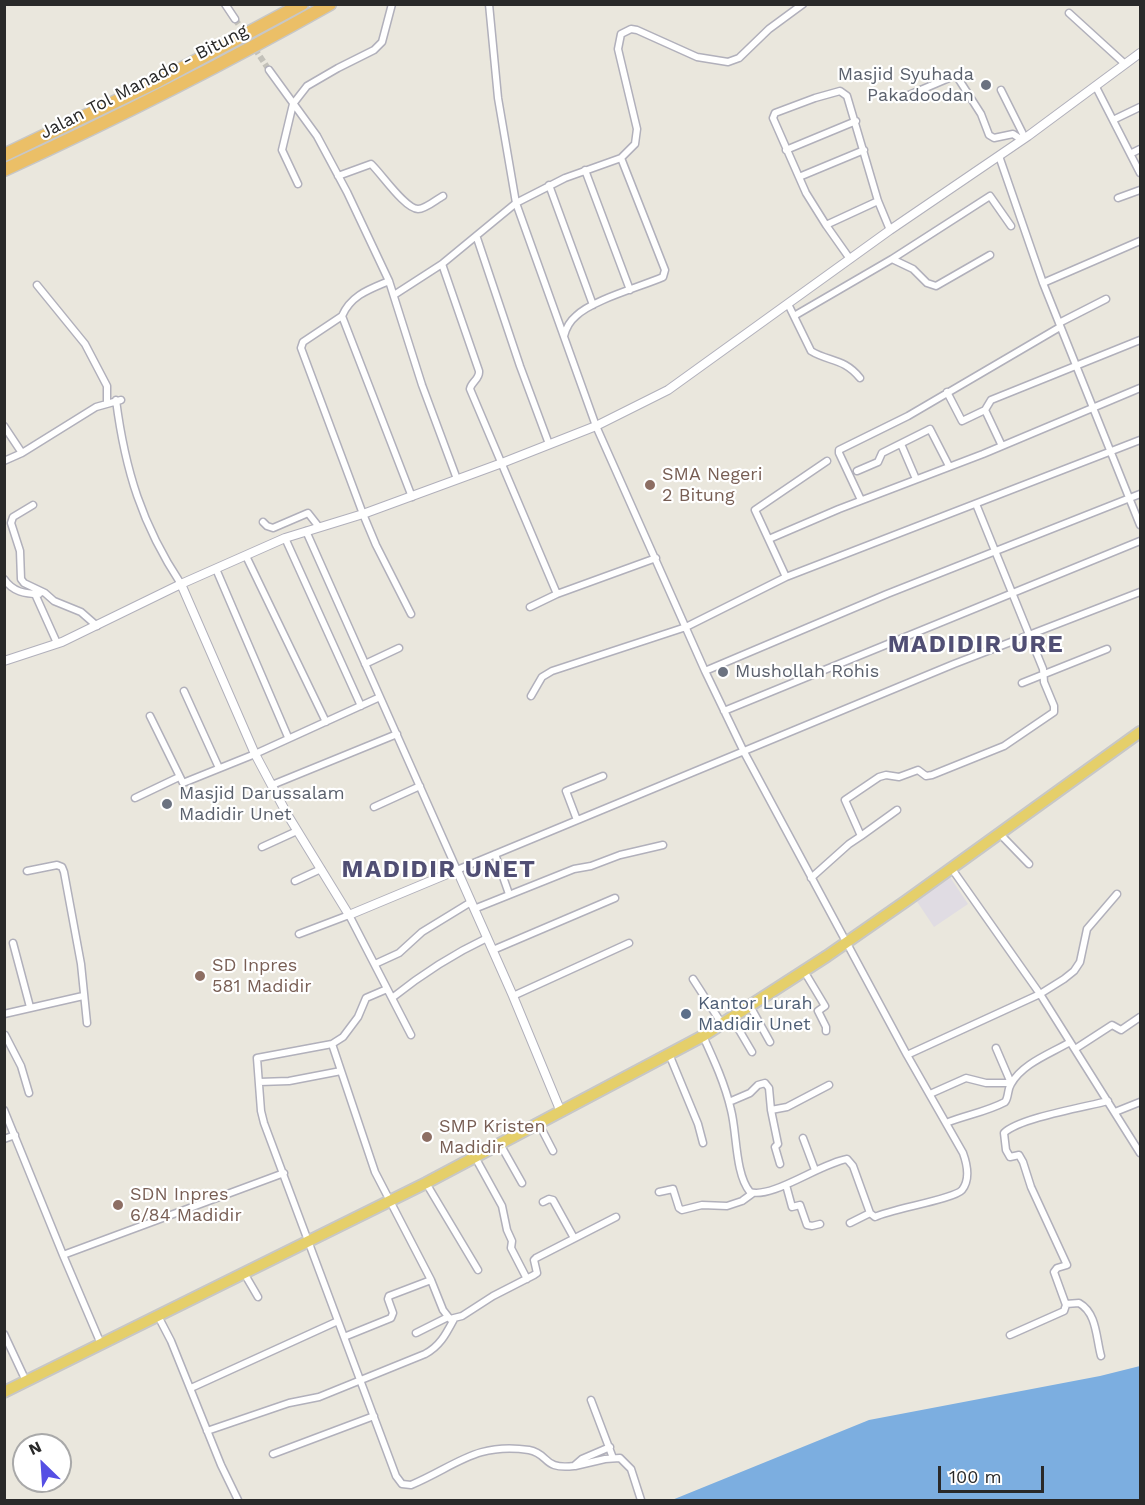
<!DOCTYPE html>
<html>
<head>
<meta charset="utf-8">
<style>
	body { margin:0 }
	#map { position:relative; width:1145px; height:1505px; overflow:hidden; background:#eae7dd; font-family:"Work Sans",sans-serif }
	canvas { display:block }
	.frame { position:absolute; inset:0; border:6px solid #292929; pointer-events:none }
	.north { position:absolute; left:12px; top:1433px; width:60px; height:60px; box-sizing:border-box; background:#fff; border:2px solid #a9a9a9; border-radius:50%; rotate:335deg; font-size:16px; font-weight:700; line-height:24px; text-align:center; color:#292929 }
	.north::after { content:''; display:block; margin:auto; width:21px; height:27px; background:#564fe4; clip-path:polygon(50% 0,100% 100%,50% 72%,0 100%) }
	.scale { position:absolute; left:938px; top:1466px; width:106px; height:27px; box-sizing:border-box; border:3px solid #292929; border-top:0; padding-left:8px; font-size:18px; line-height:21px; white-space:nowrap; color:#292929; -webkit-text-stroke:4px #fff; paint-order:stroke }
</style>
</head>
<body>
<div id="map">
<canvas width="1145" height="1505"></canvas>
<div class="frame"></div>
<div class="north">N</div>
<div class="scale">100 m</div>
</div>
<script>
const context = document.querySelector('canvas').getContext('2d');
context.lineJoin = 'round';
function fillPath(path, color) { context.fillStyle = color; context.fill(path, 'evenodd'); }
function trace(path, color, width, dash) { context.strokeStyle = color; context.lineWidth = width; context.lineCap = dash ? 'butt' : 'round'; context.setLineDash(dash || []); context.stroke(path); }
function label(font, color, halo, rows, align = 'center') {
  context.font = font + ' "Work Sans",sans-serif'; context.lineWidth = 4.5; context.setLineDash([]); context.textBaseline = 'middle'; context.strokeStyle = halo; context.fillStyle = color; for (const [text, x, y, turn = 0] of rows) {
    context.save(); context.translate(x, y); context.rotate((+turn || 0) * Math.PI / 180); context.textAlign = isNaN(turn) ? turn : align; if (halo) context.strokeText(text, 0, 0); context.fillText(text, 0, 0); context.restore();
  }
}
fillPath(new Path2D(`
	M950 877 968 904 934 927 916 900Z`), '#e0dce3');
fillPath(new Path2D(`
	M1140 1366V1500H672L869 1420 1100 1376Z`), '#7caee0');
trace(new Path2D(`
	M235 19 269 70`), '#c3c1b9', 6, [6, 3]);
const minor = new Path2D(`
	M225 4 235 19
	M489 4 498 98 516 203 596 426 705 671 744 752 907 1055 963 1153C967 1164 970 1180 962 1190 954 1199 892 1209 875 1217L870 1213 853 1166 847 1159C821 1163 772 1199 750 1192 735 1174 737 1133 731 1110 725 1084 714 1060 703 1036
	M1069 13 1125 64
	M269 70 317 136 347 192 389 281 422 385 457 479
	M1096 87 1140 173
	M1001 90 1025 138
	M909 95 956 75 981 114 989 135 994 138 1013 134 1022 140
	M1113 120 1140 107
	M786 150 856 121
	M1132 153 1140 149
	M999 156 1043 283 1140 525
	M585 170 630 290
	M338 176 371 164C381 173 405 209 418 209 426 209 437 199 443 196
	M799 177 864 150
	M298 184 282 150 293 104 307 86 338 68 374 50 382 42 392 4
	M549 185 593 305
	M1118 198 1140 190
	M826 225 878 201
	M477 238 520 366 549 444
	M850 259 826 225 806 193 773 118 775 113 815 98 840 91 847 96 878 201 890 230
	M892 259 990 196 1011 226
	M442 264 479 371C480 379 471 382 470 389L557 594
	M389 281C370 289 351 295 342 316L412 497
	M1043 283 1140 241
	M37 285 85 344 107 386V402
	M394 295 442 264 516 203 565 178 621 158 635 144 637 129 618 49 621 34 631 29 637 30 697 57 728 62 739 58 769 29 803 4
	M788 304 811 351C829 362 844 358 860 378
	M342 316 303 342 301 348 363 514 376 545 411 614
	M794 316 892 259 913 269 927 283 936 286 990 255
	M1059 323 1106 299
	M564 336C566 328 570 321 576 316 592 300 640 287 663 277L665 270 621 158
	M947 392 962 421 985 410
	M116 400C125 470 142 525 181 584
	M4 426 22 453 96 407 121 400
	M901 444 916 479
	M1002 446 985 410 991 400 1140 340
	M4 461 22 453
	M857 471 878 462 882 453 930 429 949 466
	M861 500 839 453V450L908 416 1060 327
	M33 505 13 517 11 523 20 551 21 579 24 583 45 593 54 601 81 612 97 626
	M263 522 267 526 273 528 308 513 319 527
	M306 531 457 870 954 664 1140 592
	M285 538 361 706
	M769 539 839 509 983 454 1140 388
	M246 556 326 722
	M216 569 288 737
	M786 577 755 510 827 461
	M4 579C13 592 25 594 39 594
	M35 594 57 643
	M530 607 557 594 656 558
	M365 664 399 648
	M705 671 887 594 1140 494
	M1022 683 1107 649
	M184 691 219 768
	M531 696 542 677 552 671 686 627 786 577 1140 440
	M724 711 1140 541
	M150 716 183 783 255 754 380 697
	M272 785 397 734
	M135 798 179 777
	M374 807 420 786
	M577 820 566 791 603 776
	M999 833 1029 864
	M861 836 897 810
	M262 847 297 831
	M495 854 509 894
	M952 869 1040 994 1140 1153
	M27 871 57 865 62 867 64 872 81 964 87 1023
	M811 878 849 844 861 836 845 800 879 777 886 775 899 777 918 770 926 776 932 775 1004 746 1054 712V706L1044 682 1043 669 976 504
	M295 881 321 869
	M474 909 574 869 591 866 620 855 663 845
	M299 934 349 915 411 1035
	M13 943 30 1007
	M493 950 615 898
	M375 964 399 953 422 932 471 902
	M804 971 825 1006 818 1011 826 1027V1031
	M693 979 722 1024
	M387 989 366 998 358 1017 343 1037 332 1044 257 1058 261 1111 264 1123 396 1476 402 1484 411 1485C456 1466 476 1442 529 1450 550 1454 542 1470 574 1466L582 1459 610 1447
	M513 996 629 943
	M392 998C422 974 453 954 487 938
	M750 1006 770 1042
	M4 1014 83 996
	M732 1018 752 1052
	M5 1035 21 1066 29 1093
	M332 1044 375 1172 431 1280 443 1310 450 1319 462 1316 493 1296 534 1275 537 1273 534 1260 536 1258 616 1217
	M1075 1049 1112 1025 1121 1030 1140 1017
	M669 1054 698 1124 703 1143
	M907 1055 1040 994 1064 979 1074 971 1080 962 1087 929 1117 894
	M259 1082 289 1081 341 1071
	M930 1094 966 1078 986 1083H1011L996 1048
	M729 1102 750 1093 758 1085 765 1083 769 1088 771 1110 787 1107 829 1085
	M4 1110 63 1255 101 1344
	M771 1110 778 1144 775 1147 780 1164
	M1115 1112 1140 1102
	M946 1123C966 1115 986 1112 1005 1102 1009 1097 1007 1090 1011 1084 1023 1063 1050 1054 1070 1042
	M539 1124 553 1151
	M803 1138 815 1170
	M4 1139 15 1135
	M500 1144 522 1183
	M475 1157 502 1206 507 1230 512 1241 511 1248 527 1279
	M426 1183 478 1270
	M786 1185 792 1207 800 1205 807 1225 812 1226 820 1224
	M659 1192 673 1189 679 1208 682 1210 702 1205 727 1206 742 1201 753 1193
	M543 1202 549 1199 553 1200 574 1238
	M850 1223 870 1213
	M63 1255 284 1173
	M244 1273 258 1297
	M1066 1304 1079 1303C1097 1313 1096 1338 1101 1356
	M158 1316 171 1341 221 1465 238 1500
	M416 1333 448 1317
	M4 1334 26 1381
	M1010 1335 1064 1311 1066 1305 1054 1272 1057 1268 1067 1265 1031 1187 1023 1162 1019 1155 1010 1157 1006 1150 1004 1133C1019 1118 1085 1107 1108 1101
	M344 1337 391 1318 393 1313 388 1299 389 1296 431 1280
	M191 1388 338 1321
	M591 1400 613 1458
	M207 1431 289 1403 319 1397 425 1354C440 1346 446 1334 454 1319
	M273 1454 374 1416
	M575 1466 605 1459 620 1458 631 1469 641 1500`);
const tertiary = new Path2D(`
	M181 584 255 754 287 814 349 915 457 870 513 996 561 1112
	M4 661 62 642 181 584 285 538 363 514 502 463 596 426 668 390 890 230 1028 136 1140 53`);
const trunk = new Path2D(`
	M4 1392 426 1183 703 1036 827 956 906 901 1140 732`);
const motorway = new Path2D(`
	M4 155 158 81 302 4
	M4 170C115 119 224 64 330 4`);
trace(minor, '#b1b0bb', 9);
trace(tertiary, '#b1b0bb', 10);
trace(trunk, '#c7c7c7', 14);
trace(motorway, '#c7c7c7', 15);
trace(minor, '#fff', 6);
trace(tertiary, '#fff', 8);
trace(trunk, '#e5cf6a', 10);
trace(motorway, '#ebbf67', 12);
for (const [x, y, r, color] of [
	[986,85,6,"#6b7280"],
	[650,485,6,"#8d6e63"],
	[723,672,6,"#6b7280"],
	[167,804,6,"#6b7280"],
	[200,976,6,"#8d6e63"],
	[686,1014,6,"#5c6f8a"],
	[427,1137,6,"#8d6e63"],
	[118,1205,6,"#8d6e63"]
]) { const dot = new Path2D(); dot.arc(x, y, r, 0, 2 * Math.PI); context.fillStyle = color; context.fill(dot); trace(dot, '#fff', 2); }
label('18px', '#5b616d', '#fff', [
	["Masjid Syuhada",974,75,"right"],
	["Pakadoodan",974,96,"right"],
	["Mushollah Rohis",735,672],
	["Masjid Darussalam",179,794],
	["Madidir Unet",179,815]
], 'left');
label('18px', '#292929', '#fff', [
	["Jalan Tol Manado - Bitung",144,82,-27]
]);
label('18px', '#785e54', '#fff', [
	["SMA Negeri",662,475],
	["2 Bitung",662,496],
	["SD Inpres",212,966],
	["581 Madidir",212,987],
	["SMP Kristen",439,1127],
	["Madidir",439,1148],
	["SDN Inpres",130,1195],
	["6/84 Madidir",130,1216]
], 'left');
label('18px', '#4e5e75', '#fff', [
	["Kantor Lurah",698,1004],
	["Madidir Unet",698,1025]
], 'left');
context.letterSpacing = '1.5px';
label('bold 24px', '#514f74', '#fff', [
	["MADIDIR URE",976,645],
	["MADIDIR UNET",439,870]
]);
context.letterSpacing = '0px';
</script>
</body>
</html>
